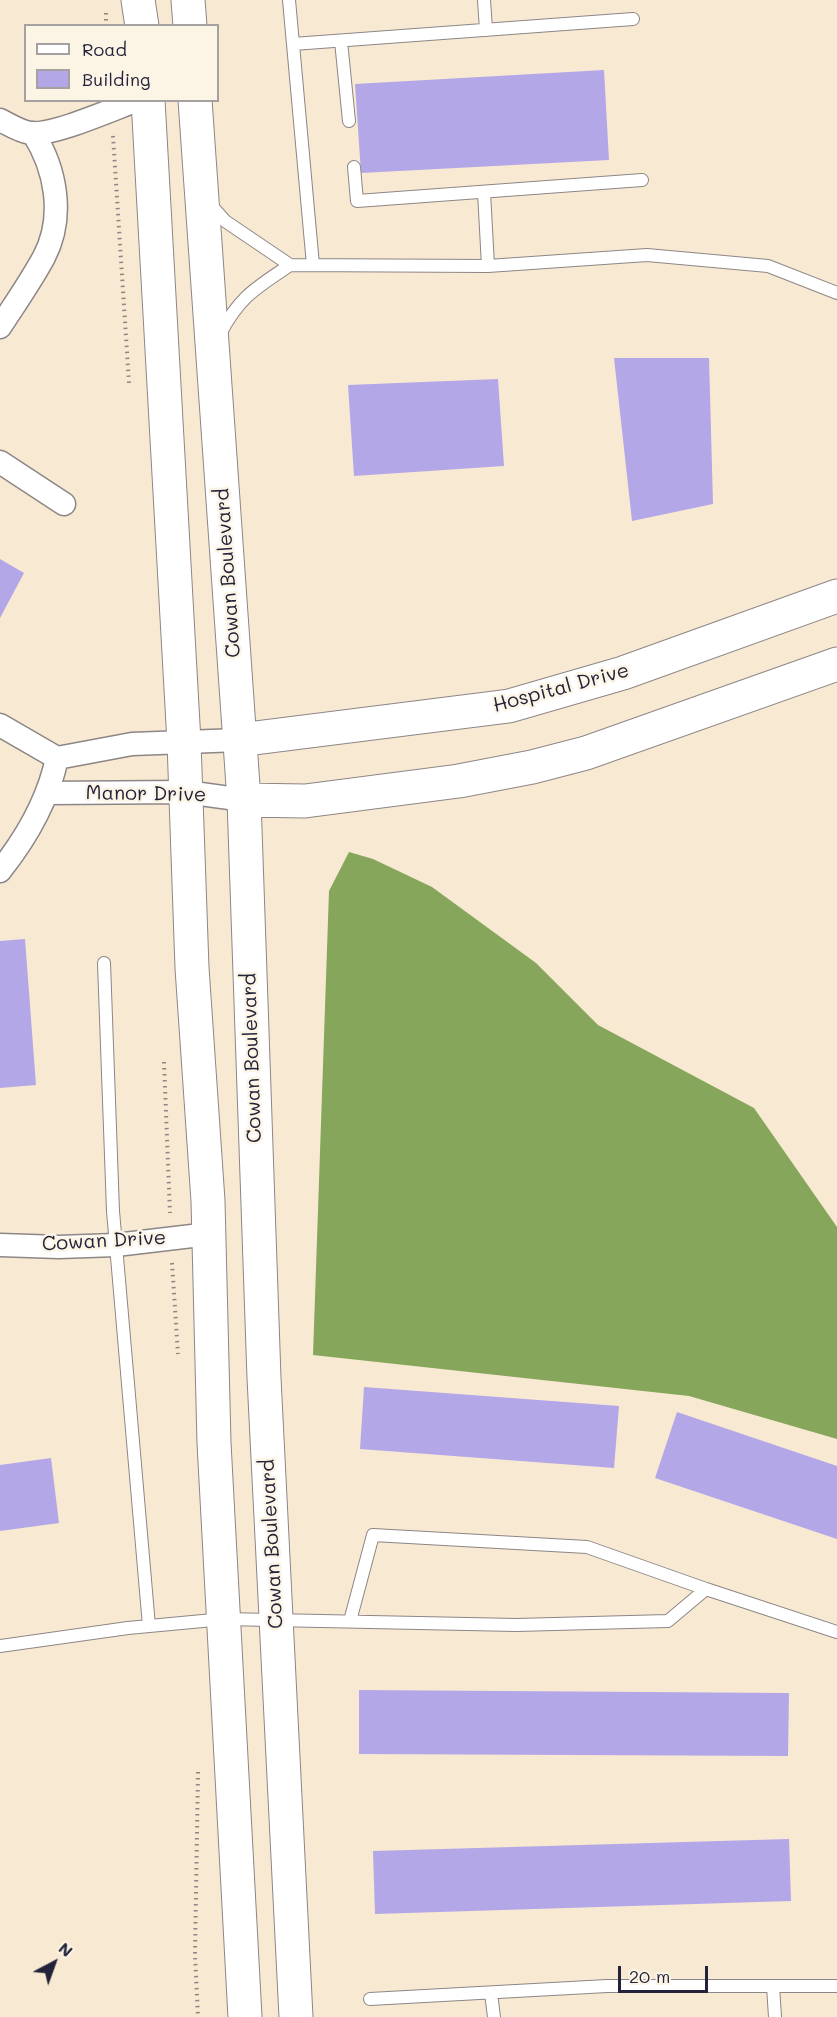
<!DOCTYPE html>
<html>
<head>
<meta charset="utf-8">
<style>
	body { margin:0 }
	#map { position:relative; width:837px; height:2017px; overflow:hidden; background:#f8e9d2; font-family:Mali,sans-serif }
	canvas { display:block }
	.legend { position:absolute; left:24px; top:24px; width:195px; height:78px; box-sizing:border-box; background:#fcf5e5; border:2px solid #a5a1a1; margin:0; padding:8px 10px; list-style:none; font-size:18px; color:#22223b }
	.legend li { display:flex; align-items:center; gap:12px; height:30px }
	.legend b { width:30px; border:2px solid #a5a1a1 }
	.north { position:absolute; left:24px; top:1933px; width:60px; height:60px; -webkit-text-stroke:4px #fcf5e5; paint-order:stroke; rotate:41deg; font-size:16px; font-weight:700; line-height:24px; text-align:center; color:#22223b }
	.north::after { content:''; display:block; margin:auto; width:21px; height:27px; background:#22223b; clip-path:polygon(50% 0,100% 100%,50% 72%,0 100%) }
	.scale { position:absolute; left:618px; top:1966px; width:90px; height:27px; box-sizing:border-box; border:3px solid #22223b; border-top:0; padding-left:8px; font-size:18px; line-height:21px; white-space:nowrap; color:#22223b; -webkit-text-stroke:4px #fcf5e5; paint-order:stroke }
</style>
</head>
<body>
<div id="map">
<canvas width="837" height="2017"></canvas>
<ul class="legend">
<li><b style="height:8px;background:#fff"></b>Road</li>
<li><b style="height:16px;background:#b4a7e8"></b>Building</li>
</ul>
<div class="north">N</div>
<div class="scale">20 m</div>
</div>
<script>
const context = document.querySelector('canvas').getContext('2d');
context.lineJoin = 'round';
function fillPath(path, color) { context.fillStyle = color; context.fill(path, 'evenodd'); }
function trace(path, color, width, dash) { context.strokeStyle = color; context.lineWidth = width; context.lineCap = dash ? 'butt' : 'round'; context.setLineDash(dash || []); context.stroke(path); }
function label(font, color, halo, rows, align = 'center') {
  context.font = font + ' Mali,sans-serif'; context.lineWidth = 5; context.setLineDash([]); context.textBaseline = 'middle'; context.strokeStyle = halo; context.fillStyle = color; for (const [text, x, y, turn = 0] of rows) {
    context.save(); context.translate(x, y); context.rotate((+turn || 0) * Math.PI / 180); context.textAlign = isNaN(turn) ? turn : align; if (halo) context.strokeText(text, 0, 0); context.fillText(text, 0, 0); context.restore();
  }
}
fillPath(new Path2D(`
	M349 852 373 859 432 887 536 963 598 1025 754 1108 837 1227V1439L689 1396 313 1355 329 891Z`), '#85a65b');
fillPath(new Path2D(`
	M604 70 609 160 361 173 355 84Z
	M614 358H709L713 504 632 521Z
	M498 379 504 466 354 476 348 385Z
	M0 559 24 573 0 618Z
	M25 939 36 1085 0 1088V941Z
	M364 1387 619 1406 614 1468 360 1449Z
	M677 1412 837 1466V1539L655 1478Z
	M51 1458 59 1523 0 1531V1465Z
	M359 1690 789 1693 788 1756 359 1754Z
	M789 1839 791 1901 375 1914 373 1851Z`), '#b4a7e8');
const lane = new Path2D(`
	M289 0 313 265
	M484 0 486 30
	M341 41 349 121
	M293 44 633 19
	M354 167 357 201 642 180
	M484 192 488 266
	M209 203 225 221 290 265 488 266 647 255 768 266 837 293
	M220 334C240 296 256 288 290 265
	M104 963 113 1211 149 1626
	M350 1621 373 1535 587 1547 706 1589
	M0 1646 128 1628 224 1619 516 1625 668 1621 706 1589 837 1632
	M773 1986 775 2017
	M491 1993 494 2017
	M370 1999 607 1986H837`);
const street = new Path2D(`
	M0 120C10 125 19 131 30 133 53 136 113 109 138 100
	M0 327C15 304 31 281 44 257 65 217 56 169 33 133
	M0 462 64 504
	M0 725 57 758
	M57 758 132 744 239 740
	M47 793 186 792 244 800
	M0 871C27 837 48 801 57 758
	M0 1245 59 1247 116 1245 209 1234`);
const secondary = new Path2D(`
	M138 0 142 26
	M188 0 190 26
	M148 100 184 742 192 968 208 1201 214 1443 245 2017
	M195 100 244 800 264 1378 296 2017
	M239 740 509 706 623 673 837 596
	M244 800 305 801 459 781 532 767 586 753 837 664`);
trace(lane, '#8d8686', 14);
trace(street, '#8d8686', 25);
trace(secondary, '#8d8686', 35);
trace(new Path2D(`
	M106 13V26
	M113 136 129 383
	M164 1062 170 1213
	M172 1263 178 1354
	M198 1772 195 1954 198 2017`), '#8d8686', 4, [1.5, 4.5]);
trace(lane, '#fff', 12);
trace(street, '#fff', 22);
trace(secondary, '#fff', 33);
label('20px', '#22223b', '#fcf5e5', [
	["Cowan Boulevard",228,573,-94],
	["Hospital Drive",561,688,-15],
	["Manor Drive",146,794,1],
	["Cowan Boulevard",252,1058,-92],
	["Cowan Drive",104,1241,-3],
	["Cowan Boulevard",272,1544,-93]
]);
</script>
</body>
</html>
